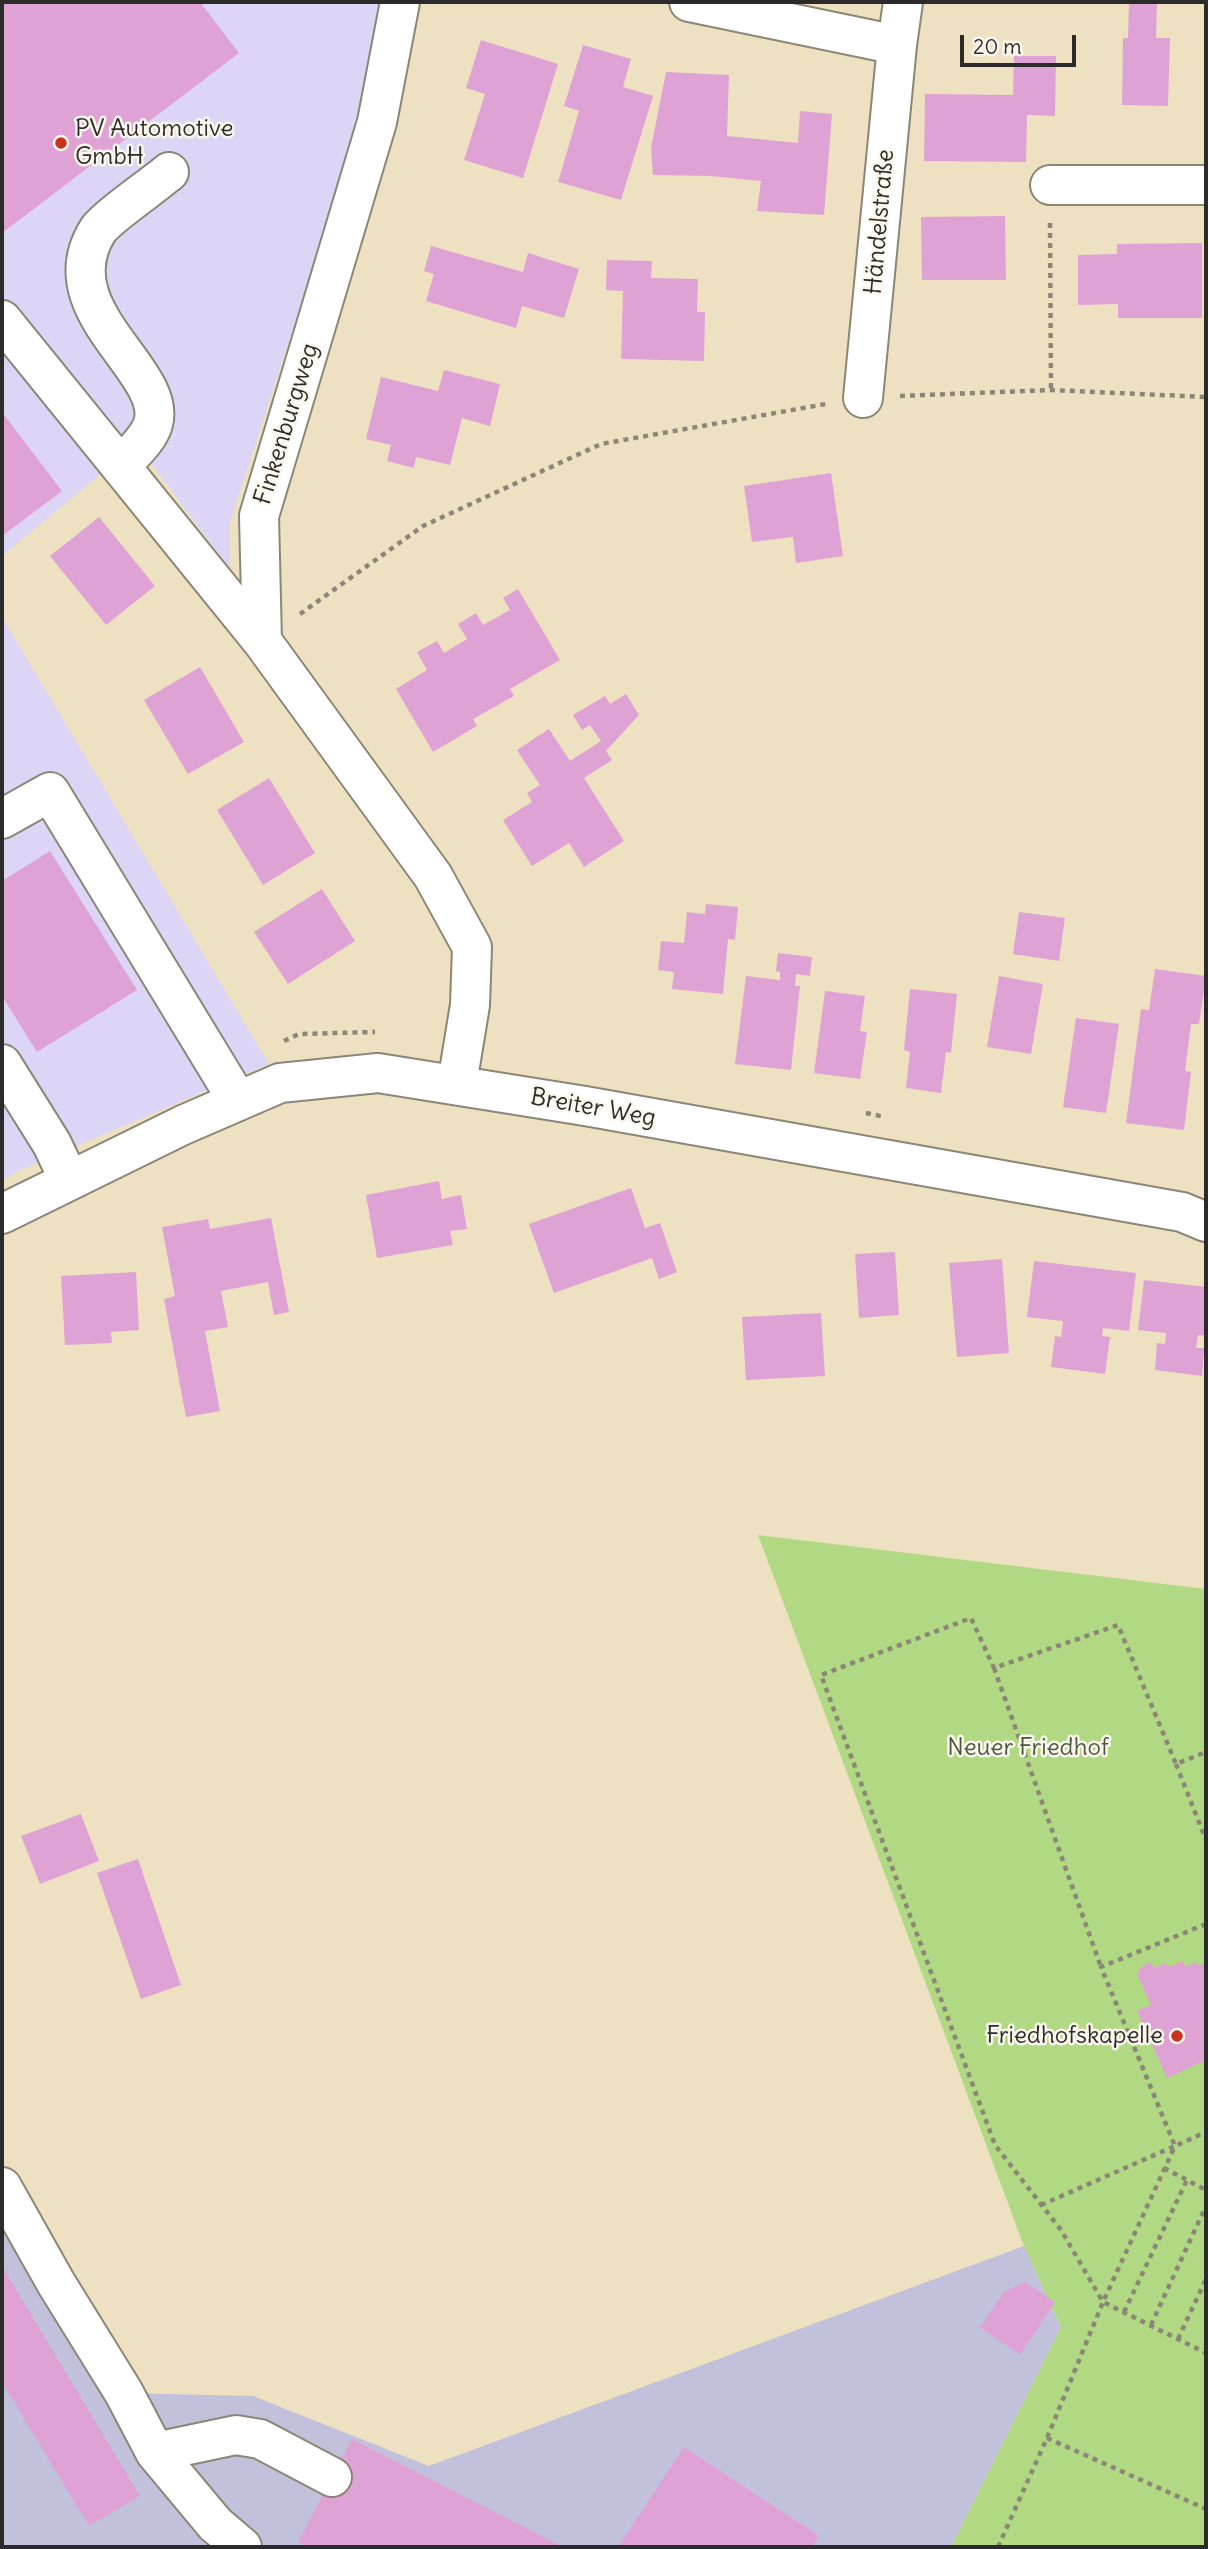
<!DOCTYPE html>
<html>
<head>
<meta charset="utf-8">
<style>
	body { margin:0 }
	#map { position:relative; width:1208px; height:2549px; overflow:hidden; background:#eee1c2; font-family:Delius,sans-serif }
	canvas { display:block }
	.frame { position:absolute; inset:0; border:4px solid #2b2b2b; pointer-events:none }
	.scale { position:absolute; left:960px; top:35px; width:116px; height:32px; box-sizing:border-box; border:4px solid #2b2b2b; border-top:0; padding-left:9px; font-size:21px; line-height:24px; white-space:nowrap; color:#2b2b2b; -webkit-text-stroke:5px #fbf7ec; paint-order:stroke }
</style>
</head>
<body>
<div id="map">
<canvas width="1208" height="2549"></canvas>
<div class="frame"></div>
<div class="scale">20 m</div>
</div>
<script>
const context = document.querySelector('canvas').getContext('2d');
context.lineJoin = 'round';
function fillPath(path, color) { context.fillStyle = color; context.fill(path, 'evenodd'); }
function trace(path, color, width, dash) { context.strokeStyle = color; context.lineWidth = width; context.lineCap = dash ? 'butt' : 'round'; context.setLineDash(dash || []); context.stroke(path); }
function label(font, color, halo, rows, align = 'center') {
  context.font = font + ' Delius,sans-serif'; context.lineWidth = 5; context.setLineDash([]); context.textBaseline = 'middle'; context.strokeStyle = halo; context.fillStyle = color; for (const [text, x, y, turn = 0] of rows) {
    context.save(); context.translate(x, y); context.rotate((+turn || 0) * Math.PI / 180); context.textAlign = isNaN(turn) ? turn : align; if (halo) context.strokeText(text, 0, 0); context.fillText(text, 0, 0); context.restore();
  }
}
fillPath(new Path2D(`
	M2 2H383L365 107 230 522V569L139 447 102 473 2 556Z
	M2 617 269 1064 20 1170 2 1181Z`), '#ddd5f6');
fillPath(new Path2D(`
	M2 2187 124 2393 253 2396 429 2466 1024 2246 1061 2327 951 2547H2Z`), '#c2c1dc');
fillPath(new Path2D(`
	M758 1535 1206 1589V2547H951L1061 2327 1024 2246Z`), '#b1d984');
fillPath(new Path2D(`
	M2 2H200L239 53 2 233Z
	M1129 2H1157L1156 38H1170L1168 106 1122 105 1123 38H1128Z
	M481 40 558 64 523 178 464 160 485 94 466 88Z
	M583 45 631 59 623 87 653 96 621 200 558 182 579 111 564 106Z
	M1014 56H1056L1055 116 1027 115 1026 162 924 161 925 94 1013 95Z
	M666 72 729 75 727 136 798 143 800 111 832 114 824 215 757 211 761 181 711 176 653 175 651 148Z
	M1005 216 1006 280H922L921 217Z
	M1202 243V318H1118V304L1078 305V255L1117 254V244Z
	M431 246 523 272 528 253 579 269 564 318 522 306 516 328 426 301 434 274 424 271Z
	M607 260 652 261 651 278 698 279 697 312H705L704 361 621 359 623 291 606 290Z
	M444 370 500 384 490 426 462 418 450 465 416 457 414 468 387 461 391 445 366 439 381 377 438 391Z
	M2 412 62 491 2 536Z
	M831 473 843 556 796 563 793 537 752 542 744 486Z
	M99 517 155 586 106 625 50 556Z
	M518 589 560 660 510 689 514 696 473 719 477 726 433 752 396 689 427 670 417 652 437 641 444 653 467 639 458 624 476 613 483 625 510 610 503 598Z
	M200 667 244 742 188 774 144 700Z
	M626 694 639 715 606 751 612 760 584 778 624 841 584 867 569 843 532 866 503 820 532 802 527 793 540 785 517 750 549 729 570 761 601 741 590 725 582 730 573 715 605 696 610 704Z
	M269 778 315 853 263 885 217 810Z
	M50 851 137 990 37 1052 2 996V881Z
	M322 889 355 941 288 984 254 932Z
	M706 904 738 907 735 940 728 939 723 994 672 989 674 972 658 970 661 941 684 943 687 912 705 914Z
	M1019 912 1065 918 1059 961 1013 954Z
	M778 953 812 957 810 976 796 974 795 986H800L791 1070 735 1064 746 976 780 980V972L776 971Z
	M1155 969 1206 976 1199 1024H1191L1185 1071 1191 1072 1184 1130 1126 1123 1141 1009 1149 1010Z
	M999 976 1043 984 1031 1054 987 1047Z
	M910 989 957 994 951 1053 946 1052 941 1093 906 1088 910 1052 904 1050Z
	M825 991 865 996 860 1031 867 1032 860 1079 814 1073Z
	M1076 1018 1119 1024 1106 1113 1063 1107Z
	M439 1181 442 1199 461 1195 467 1229 450 1231 453 1245 377 1258 366 1195Z
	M631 1188 645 1228 660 1223 677 1272 659 1279 652 1258 554 1293 529 1224Z
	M271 1218 289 1312 274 1315 268 1282 221 1291 228 1327 205 1331 220 1411 186 1417 164 1299 175 1296 162 1227 208 1219 210 1229Z
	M895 1252 899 1315 859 1318 855 1254Z
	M1002 1259 1009 1353 957 1357 949 1263Z
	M1034 1261 1136 1273 1129 1331 1103 1328 1102 1336 1110 1337 1105 1374 1051 1367 1055 1336 1061 1337 1063 1321 1027 1317Z
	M136 1272 139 1330 111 1332 112 1343 65 1345 61 1276Z
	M1144 1280 1206 1287V1336L1198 1335 1196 1348H1204L1202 1376 1155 1370 1157 1343 1165 1344 1166 1333 1138 1330Z
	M821 1313 825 1376 746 1380 742 1317Z
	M81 1814 99 1861 40 1884 21 1836Z
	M138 1859 181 1985 141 1999 97 1873Z
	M1183 1961 1185 1967 1196 1962 1198 1966 1206 1963V2060L1167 2078 1137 2011 1151 2005 1137 1974 1140 1968 1151 1962 1154 1968 1166 1963 1169 1967Z
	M2 2266 140 2496 89 2526 2 2382Z
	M1025 2282 1055 2302 1020 2355 980 2327 1004 2292Z
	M352 2439 563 2547H308L298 2542Z
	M684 2447 819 2536 812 2547H618Z`), '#dfa2d5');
const minor = new Path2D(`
	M689 2 897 45 903 2
	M1050 185H1206
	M2 320 262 641 433 876 472 947 470 1005 457 1084
	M863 398 897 45
	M121 466C132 453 148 440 153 424 169 370 47 311 98 230 107 217 154 185 169 172
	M262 641 259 516 377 122 400 2
	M2 819 50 792 238 1101
	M2 1064 52 1144 69 1180
	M2 1214 183 1125 280 1083 378 1073 585 1106 1182 1212 1206 1222
	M2 2187 56 2283 124 2393 155 2452 215 2524 242 2547
	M155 2452 236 2435 260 2439 332 2477`);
trace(minor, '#8c8676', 42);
trace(new Path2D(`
	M1050 223 1051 390
	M900 396 1051 390 1206 397
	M300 614 423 526 601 444 826 404
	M284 1041 299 1034 375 1032
	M866 1113 885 1117
	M994 1668 1101 1967
	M1176 1764 1206 1840
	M1206 1924 1101 1967 1175 2146 1206 2132
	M1164 2168 1206 2190
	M1041 2205 1175 2146 1103 2302 1206 2353
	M1124 2312 1187 2180
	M1151 2325 1206 2206
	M1178 2339 1206 2279
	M1047 2438 1206 2509
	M998 2547 1047 2438 1103 2302 1061 2230 995 2145 821 1675 971 1618 994 1668 1118 1625 1176 1764 1206 1752`), '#8c8676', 4.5, [5, 5]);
trace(minor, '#fff', 38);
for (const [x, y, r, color] of [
	[61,143,7,"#c8321e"],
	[1177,2036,7,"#c8321e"]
]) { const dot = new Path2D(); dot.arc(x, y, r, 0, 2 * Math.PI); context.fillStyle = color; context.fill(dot); trace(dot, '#fbf7ec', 2.5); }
label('24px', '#2b2b2b', '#fbf7ec', [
	["PV Automotive",75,129],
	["GmbH",75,157],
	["Friedhofskapelle",1163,2036,"right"]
], 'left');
label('24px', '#2b2b2b', '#fbf7ec', [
	["Händelstraße",880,222,-85],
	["Finkenburgweg",287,424,-73],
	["Breiter Weg",593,1108,10]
]);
label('24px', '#4c5641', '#fbf7ec', [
	["Neuer Friedhof",1028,1748]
]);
</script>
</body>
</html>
